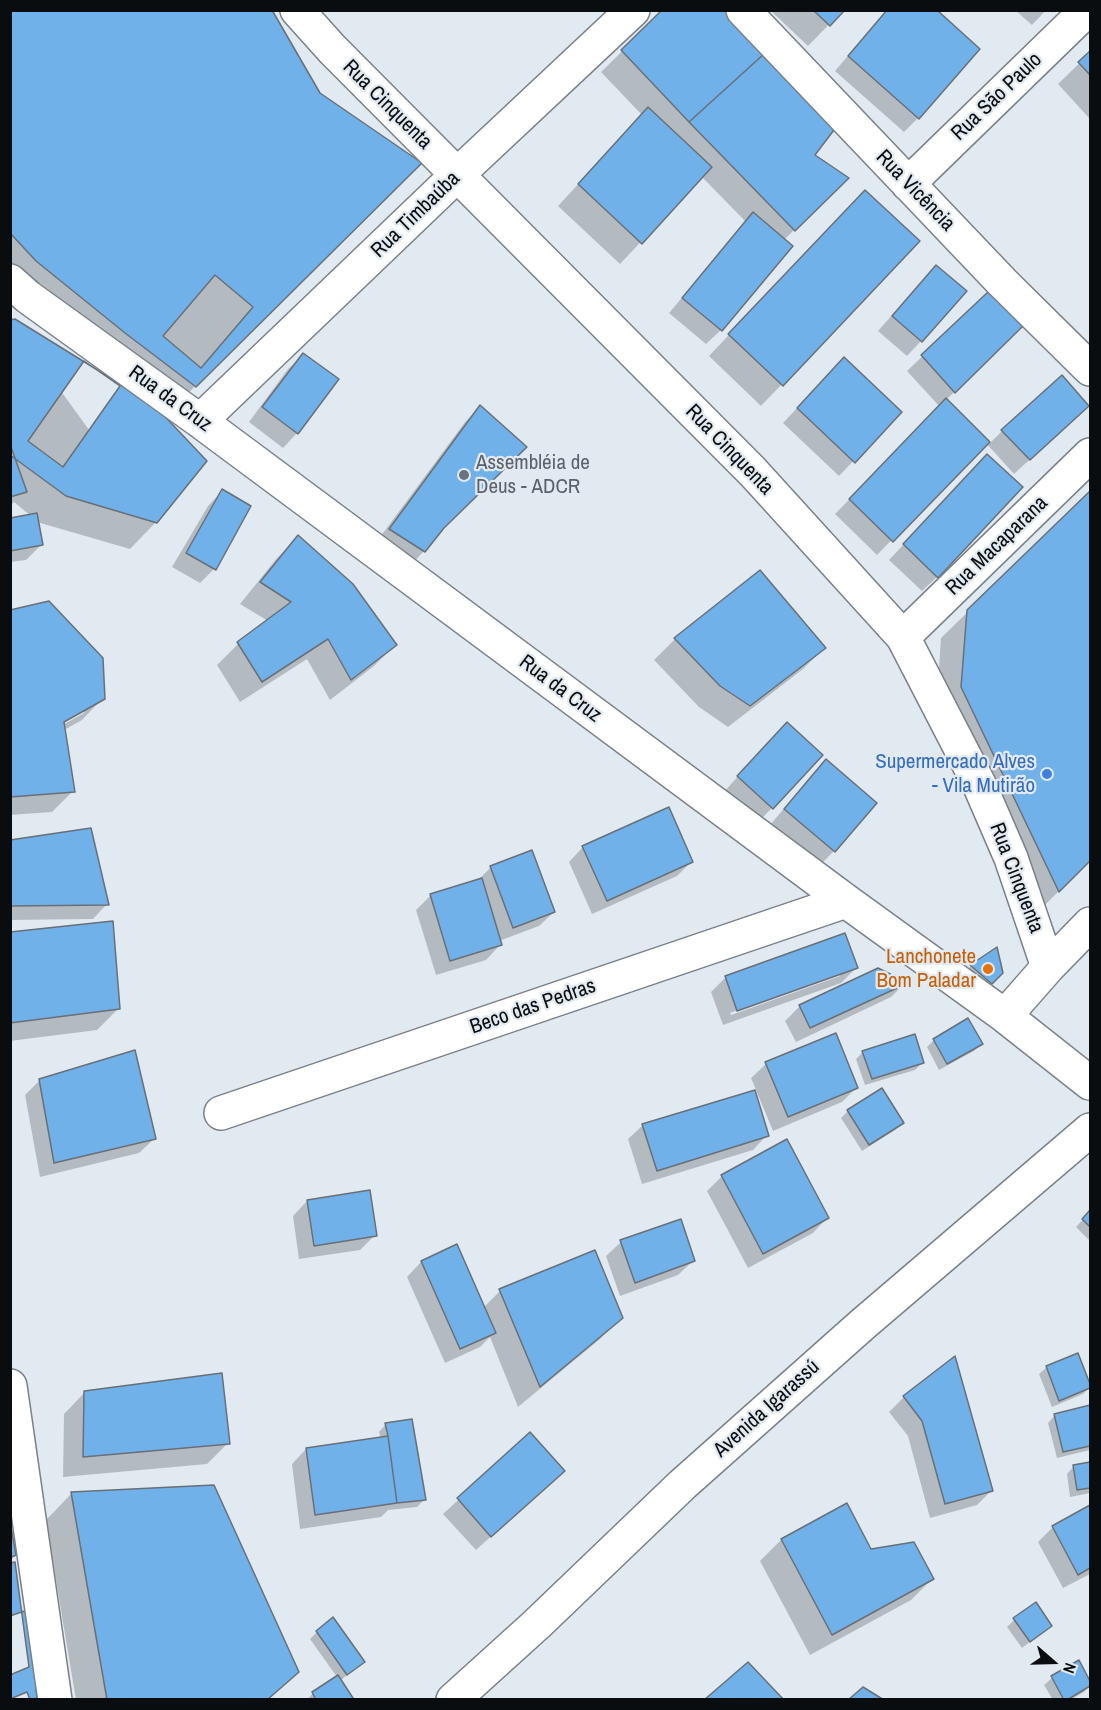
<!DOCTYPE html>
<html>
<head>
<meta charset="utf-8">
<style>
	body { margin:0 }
	#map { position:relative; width:1101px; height:1710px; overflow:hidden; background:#e2eaf1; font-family:"Archivo Narrow",sans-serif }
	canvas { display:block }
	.frame { position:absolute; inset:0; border:12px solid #0a0d0f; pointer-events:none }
	.north { position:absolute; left:1023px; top:1632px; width:60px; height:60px; -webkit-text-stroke:4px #e2eaf1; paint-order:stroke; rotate:110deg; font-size:16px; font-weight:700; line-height:24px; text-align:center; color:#0a0d0f }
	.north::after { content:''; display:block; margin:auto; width:21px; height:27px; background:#0a0d0f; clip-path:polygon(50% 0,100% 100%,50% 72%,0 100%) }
</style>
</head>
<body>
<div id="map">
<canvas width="1101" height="1710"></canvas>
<div class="frame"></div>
<div class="north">N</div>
</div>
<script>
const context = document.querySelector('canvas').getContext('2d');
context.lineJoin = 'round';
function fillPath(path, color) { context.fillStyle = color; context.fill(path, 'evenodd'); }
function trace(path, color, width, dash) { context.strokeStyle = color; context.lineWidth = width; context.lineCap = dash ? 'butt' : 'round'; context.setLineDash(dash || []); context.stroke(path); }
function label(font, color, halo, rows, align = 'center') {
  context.font = font + ' "Archivo Narrow",sans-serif'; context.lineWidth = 4.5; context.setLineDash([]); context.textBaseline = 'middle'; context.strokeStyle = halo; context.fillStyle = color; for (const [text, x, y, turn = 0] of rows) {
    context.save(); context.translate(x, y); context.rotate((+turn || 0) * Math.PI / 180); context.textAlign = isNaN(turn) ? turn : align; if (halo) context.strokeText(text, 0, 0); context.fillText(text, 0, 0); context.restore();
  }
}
fillPath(new Path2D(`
	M10 10 319 94 420 164 169 412 10 287Z
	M664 10 813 155 846 178 784 240 791 247 721 330 706 344 669 313 746 222 702 177 620 264 558 206 642 115 601 72Z
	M770 10H843L808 46Z
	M887 10 918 118 904 132 835 71Z
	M1015 10H1046L1032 25Z
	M1090 53V119L1058 84Z
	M844 213 918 241 761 406 709 356Z
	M922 281 964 291 921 341 907 356 878 331Z
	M989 293 1021 326 946 400 989 444 1002 431 1073 420 1014 474 986 443 877 555 835 514 940 407 907 371Z
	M10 321 156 522 130 549 37 522 41 545 26 560 10 562V520L31 516 14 502 10 506Z
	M303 355 297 433 283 448 249 422 288 369Z
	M829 374 900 412 839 476 783 423Z
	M480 407 442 528 424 551 410 566 375 544 465 422Z
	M973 470 937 577 922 591 889 560Z
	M222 491 214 569 200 583 172 567 208 506Z
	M1090 493V860L1033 917 936 714 941 638Z
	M298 537 395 645 374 666 330 700 307 659 240 702 217 665 238 644 268 621 240 604 277 558Z
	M10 611 103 698 82 720 64 730 73 791 52 812 10 815ZM84 709V713L59 727 57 725Z
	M675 639 824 648 803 669 728 727 699 707 654 660Z
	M772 738V808L758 822 724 792Z
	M826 761 834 851 819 866 771 824 812 775Z
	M10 842 107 904 93 919 10 920Z
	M583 847 691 862 677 876 592 914 569 862Z
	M491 867 554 912 539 926 499 941 500 945 486 960 436 975 416 910 431 895 477 881Z
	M10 933 118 1009 97 1030 10 1041Z
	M996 950 1001 973 984 990 964 973 971 966Z
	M856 968 841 983 723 1025 711 992 726 977ZM840 973V976L731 1015 730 1013Z
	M905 983 891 997 796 1042 785 1021 800 1006Z
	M835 1035 857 1087 842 1102 773 1131 751 1078 766 1064Z
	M934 1040 981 1044 974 1051 939 1070 927 1047Z
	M863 1052 923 1062 915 1070 865 1085 856 1059Z
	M40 1080 154 1139 139 1153 40 1177 25 1095Z
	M848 1111 902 1122 895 1130 862 1151 841 1118Z
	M643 1125 767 1135 753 1150 642 1184 628 1139Z
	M786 1141 827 1218 813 1233 748 1268 707 1191 722 1176Z
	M307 1201 375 1235 360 1250 299 1259 293 1216Z
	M1090 1212V1241L1076 1227Z
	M621 1242 693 1261 678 1275 620 1296 606 1256Z
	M456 1246 483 1308 500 1291 621 1317 600 1339 518 1407 490 1337 480 1347 445 1363 407 1277 421 1262Z
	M954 1358 991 1491 977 1505 930 1518 908 1436 889 1412 904 1397Z
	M1047 1367 1090 1387 1083 1394 1052 1407 1039 1374Z
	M85 1392 228 1443 207 1464 63 1477 64 1414Z
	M1090 1407V1450L1057 1458 1048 1423 1055 1415Z
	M386 1424 424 1500 417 1507 388 1510 381 1517 300 1529 292 1464 306 1449 381 1439 379 1432Z
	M530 1434 548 1485 476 1550 443 1514Z
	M1090 1463V1493L1070 1497 1067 1474 1074 1466Z
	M72 1493 297 1671 268 1700H76L46 1520Z
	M1090 1507V1574L1063 1588 1038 1542 1053 1527Z
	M781 1540 870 1550 932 1579 911 1600 810 1655 760 1561Z
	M1014 1620 1051 1625 1022 1648 1007 1627Z
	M317 1632 363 1662 340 1681 349 1700H307L313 1693 337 1677 310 1639Z
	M1078 1662 1090 1685 1084 1692 1070 1700H1053L1044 1685 1052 1678Z`), '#0003');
const building = new Path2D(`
	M10 10H272L320 93 422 163 196 387 125 333 36 261 10 233Z
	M662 10H724L765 53 689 122 621 50Z
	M813 10H845L830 26Z
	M887 10H937L980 49 919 119 848 56Z
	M1090 51V75L1078 62Z
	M765 53 837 126 815 155 849 178 795 231 689 122Z
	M648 107 712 167 642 244 578 184Z
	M865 190 920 241 783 386 728 334Z
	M753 212 793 246 722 331 682 298Z
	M936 265 967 291 922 342 892 316Z
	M215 275 253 307 201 368 163 336Z
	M989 291 1023 326 955 393 921 355Z
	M15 319 154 405 207 461 157 523 66 496 10 455V320Z
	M303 353 339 379 298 434 262 407Z
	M844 357 902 412 855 463 797 408Z
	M84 361 120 386 63 467 28 441Z
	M1062 375 1089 406 1030 460 1001 430Z
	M946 398 990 442 893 542 849 499Z
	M480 405 527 447 444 528 425 552 389 529Z
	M10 444 27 492 10 497Z
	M987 454 1023 487 938 578 903 544Z
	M222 489 251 506 216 570 186 553Z
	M1090 491V861L1059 892 961 687 967 610Z
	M37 513 43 545 10 551V518Z
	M298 535 353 584 397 645 351 680 328 639 262 682 237 642 291 602 260 582Z
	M760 570 826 648 750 706 720 686 674 638Z
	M49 601 103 658 105 699 64 722 75 792 10 797V610Z
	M787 722 823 755 773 809 737 776Z
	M826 759 877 803 835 852 784 809Z
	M669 807 693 862 607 901 582 846Z
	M91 828 109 905 10 906V840Z
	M532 850 555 912 513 928 490 866Z
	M482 878 502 945 450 961 430 894Z
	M113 921 120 1009 10 1023V932Z
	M845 933 858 968 737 1011 725 976Z
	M997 947 1003 973 992 984 970 965Z
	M878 968 908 983 810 1028 799 1005Z
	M968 1018 983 1044 947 1064 933 1039Z
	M836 1033 858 1088 788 1117 765 1062Z
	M915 1034 924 1063 872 1079 862 1051Z
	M135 1050 156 1139 54 1163 39 1079Z
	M882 1088 904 1123 869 1145 847 1110Z
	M755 1090 769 1136 657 1171 642 1124Z
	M787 1139 829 1218 763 1254 721 1175Z
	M370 1190 377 1236 314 1246 307 1200Z
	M1090 1210V1227L1082 1219Z
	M681 1219 695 1261 635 1283 620 1240Z
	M457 1244 496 1333 460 1349 421 1261Z
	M595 1250 623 1318 540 1387 499 1289Z
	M1078 1353 1090 1384V1388L1059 1401 1046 1366Z
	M955 1356 993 1491 945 1504 922 1421 903 1396Z
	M222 1373 230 1444 83 1457 84 1391Z
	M1090 1405V1446L1063 1452 1054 1414Z
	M412 1419 426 1500 397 1503 388 1436 385 1423Z
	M530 1432 565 1471 491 1537 457 1498Z
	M388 1436 397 1503 315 1515 306 1448Z
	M1090 1462V1488L1077 1490 1073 1465Z
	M214 1485 299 1672 267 1700H107L71 1492Z
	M847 1503 871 1549 914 1542 934 1579 832 1635 781 1539Z
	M1090 1505V1568L1078 1575 1052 1526Z
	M10 1521 16 1555 10 1558Z
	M15 1562 29 1667 10 1675V1563Z
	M1036 1602 1052 1626 1030 1642 1013 1618Z
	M30 1609 37 1700H10V1616Z
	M333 1617 365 1662 347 1675 316 1631Z
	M1079 1660 1090 1681V1686L1067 1700H1064L1051 1676Z
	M748 1662 784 1700H704Z
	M338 1675 353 1698 351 1700H316L312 1692Z
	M863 1687 884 1700H848Z
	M27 1692 30 1700H10V1699Z`);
fillPath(building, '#70b1ea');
trace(building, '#696f76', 1.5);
const minor = new Path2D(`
	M297 10 332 49 753 472 903 637 979 784 1011 858 1048 967
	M743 10 1002 282 1090 369
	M908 184 1087 10
	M10 281 28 297 200 421 846 901 1005 1016 1090 1083
	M200 421 457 175 633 10
	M903 637 1090 455
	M1005 1016 1048 967 1090 924
	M221 1113 846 901
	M10 1386 55 1700`);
const primary = new Path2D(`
	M453 1700 537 1624 682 1485 863 1324 1090 1130`);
trace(minor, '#798087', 36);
trace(primary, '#798087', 36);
trace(minor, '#fff', 33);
trace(primary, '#fff', 33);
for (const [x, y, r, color] of [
	[464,475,6,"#6b7280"],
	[1047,774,6,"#3f7fe0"],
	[988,969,6,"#e8710a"]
]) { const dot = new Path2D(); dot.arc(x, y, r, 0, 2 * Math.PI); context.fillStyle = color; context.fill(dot); trace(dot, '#e2eaf1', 2); }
label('21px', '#0a0d0f', '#e2eaf1', [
	["Rua São Paulo",997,97,-44],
	["Rua Cinquenta",387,105,45],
	["Rua Vicência",915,191,46],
	["Rua Timbaúba",416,215,-44],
	["Rua da Cruz",170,399,36],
	["Rua Cinquenta",729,450,46],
	["Rua Macaparana",997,546,-44],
	["Rua da Cruz",560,689,37],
	["Rua Cinquenta",1016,878,69],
	["Beco das Pedras",533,1007,-19],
	["Avenida Igarassú",767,1409,-42]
]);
label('21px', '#5b616d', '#e2eaf1', [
	["Assembléia de",476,463],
	["Deus - ADCR",476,487]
], 'left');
label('21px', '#366cbe', '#e2eaf1', [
	["Supermercado Alves",1035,762],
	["- Vila Mutirão",1035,786]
], 'right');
label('21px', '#c56008', '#e2eaf1', [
	["Lanchonete",976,957],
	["Bom Paladar",976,981]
], 'right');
</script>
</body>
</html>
